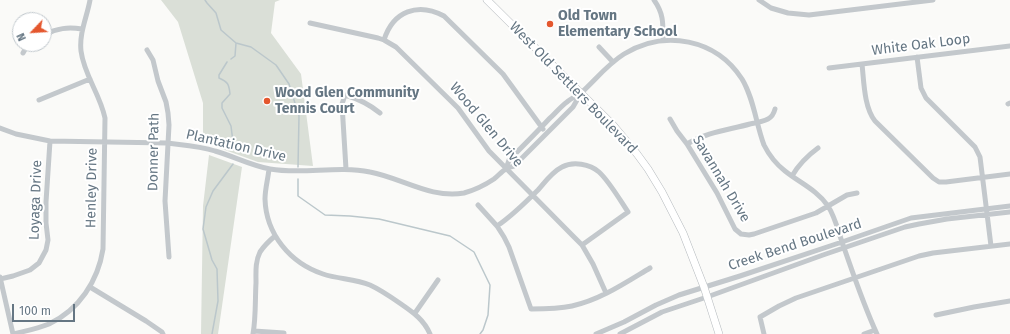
<!DOCTYPE html>
<html>
<head>
<meta charset="utf-8">
<style>
	body { margin:0 }
	#map { position:relative; width:1010px; height:334px; overflow:hidden; background:#fafaf8; font-family:"Fira Sans",sans-serif }
	canvas { display:block }
	.north { position:absolute; left:12px; top:12px; width:40px; height:40px; box-sizing:border-box; background:#fff; border:1px solid #c1c8cd; border-radius:50%; rotate:245deg; font-size:11px; font-weight:700; line-height:16px; text-align:center; color:#657683 }
	.north::after { content:''; display:block; margin:auto; width:14px; height:18px; background:#e4572e; clip-path:polygon(50% 0,100% 100%,50% 72%,0 100%) }
	.scale { position:absolute; left:12px; top:304px; width:63px; height:18px; box-sizing:border-box; border:2px solid #657683; border-top:0; padding-left:5px; font-size:12px; line-height:14px; white-space:nowrap; color:#657683; -webkit-text-stroke:3px #fff; paint-order:stroke }
</style>
</head>
<body>
<div id="map">
<canvas width="1010" height="334"></canvas>
<div class="north">N</div>
<div class="scale">100 m</div>
</div>
<script>
const context = document.querySelector('canvas').getContext('2d');
context.lineJoin = 'round';
function fillPath(path, color) { context.fillStyle = color; context.fill(path, 'evenodd'); }
function trace(path, color, width, dash) { context.strokeStyle = color; context.lineWidth = width; context.lineCap = dash ? 'butt' : 'round'; context.setLineDash(dash || []); context.stroke(path); }
function label(font, color, halo, rows, align = 'center') {
  context.font = font + ' "Fira Sans",sans-serif'; context.lineWidth = 4; context.setLineDash([]); context.textBaseline = 'middle'; context.strokeStyle = halo; context.fillStyle = color; for (const [text, x, y, turn = 0] of rows) {
    context.save(); context.translate(x, y); context.rotate((+turn || 0) * Math.PI / 180); context.textAlign = isNaN(turn) ? turn : align; if (halo) context.strokeText(text, 0, 0); context.fillText(text, 0, 0); context.restore();
  }
}
fillPath(new Path2D(`
	M161 0H280L275 2 271 33 301 74 313 166 258 162 203 142V103L178 22Z
	M209 155 242 167 218 334H201L203 206Z`), '#dadfd7');
trace(new Path2D(`
	M205 0 207 3 216 13 221 30 236 43 235 56 231 59
	M236 43 251 47 276 65 289 84 299 116 298 167
	M227 62 219 75V78C228 82 229 84 230 94L222 103V108L231 126 234 150
	M298 179V196L325 215 350 216 379 219 450 236 474 252 490 285 488 315 483 330 480 334
	M212 334 218 301 217 269 212 260 203 229 206 207 213 191 233 164`), '#bbc7cb', 1.5);
const major = new Path2D(`
	M487 0 613 125 637 154 648 169 662 192 683 233 704 287 719 334`);
trace(major, '#b5babe', 8);
trace(new Path2D(`
	M654 0C664 14 663 24 663 40
	M759 0 771 8 788 13 809 15 933 0
	M310 23 378 38 384 40 396 47 458 108 489 151 571 234 582 245 593 264 606 293
	M44 35C57 28 68 27 82 29
	M384 40C393 11 418 2 444 16L503 74 543 129
	M599 47 613 62
	M147 50 153 60 158 81 166 102 168 113 169 125 165 201 169 257
	M23 53 27 46 30 44
	M917 57 921 88 926 98 975 147 980 157 991 246
	M862 64C864 82 864 107 875 121L933 178 939 182H946L1010 174
	M829 68 1010 46
	M39 100 90 79
	M1008 104 1010 103
	M670 119 677 131 687 144 717 193 735 229 741 234 749 235 754 234 816 213 847 195 857 193
	M0 128 16 134 50 141 167 143C183 145 200 146 215 151 233 156 252 166 270 169 303 175 337 165 370 172 402 178 431 199 464 193 475 190 485 185 494 179 498 176 502 171 506 169 508 167 512 167 514 166L573 107 581 93
	M687 144C707 132 728 130 750 124 755 123 762 122 768 119 772 117 774 113 775 109
	M269 169C268 179 265 189 265 199 266 234 290 263 323 274 338 279 355 279 370 285 381 290 391 297 401 304 414 313 424 320 430 334
	M346 169 342 104 345 95C359 99 369 104 380 113
	M506 169 509 160C522 147 536 133 549 119 555 114 560 107 567 102 571 98 577 96 582 92 596 79 608 64 624 54 665 29 716 39 742 79 754 99 756 124 764 145 769 155 776 164 785 171 800 183 817 190 828 206 835 217 838 230 842 242 853 273 863 304 877 334
	M792 176C799 164 807 156 818 148
	M478 205 497 226 504 237 509 247 531 309C544 309 558 309 572 306 600 300 625 283 650 268
	M497 226C512 216 525 203 538 190 545 182 552 172 562 167 573 161 590 164 599 172 609 181 620 200 628 212L582 245
	M0 277 13 334
	M0 279 13 276 30 270 39 263 46 250 48 240 46 223V202L50 141
	M90 287 146 321 162 332 163 334
	M415 313 438 280
	M936 315 974 307 1010 301
	M254 331 284 333
	M13 334C25 331 37 329 49 324 79 310 98 281 103 249L105 118C100 94 84 75 81 51 79 33 87 17 90 0
	M253 334C256 317 255 300 256 283 256 272 255 262 260 252 264 246 269 241 275 236
	M596 334 624 322 656 305 679 295 740 276 842 242 911 218 1010 206
	M620 334 662 312 707 297 823 255 905 227 919 224 947 219 1010 212
	M764 334 760 317 779 306 796 298 919 256 933 253 1010 244
	M864 334 875 330`), '#c3c8cc', 5);
trace(major, '#fff', 7);
for (const [x, y, r, color] of [
	[550,24,4,"#e4572e"],
	[267,101,4,"#e4572e"]
]) { const dot = new Path2D(); dot.arc(x, y, r, 0, 2 * Math.PI); context.fillStyle = color; context.fill(dot); trace(dot, '#fff', 1.5); }
label('bold 14px', '#657683', '#fff', [
	["Old Town",558,16],
	["Elementary School",558,32],
	["Wood Glen Community",275,93],
	["Tennis Court",275,109]
], 'left');
label('14px', '#657683', '#fff', [
	["White Oak Loop",921,45,-7],
	["West Old Settlers Boulevard",573,88,46],
	["Wood Glen Drive",486,125,50],
	["Plantation Drive",236,146,13],
	["Donner Path",154,152,-89],
	["Savannah Drive",721,179,59],
	["Henley Drive",92,188,-89],
	["Loyaga Drive",36,200,-88],
	["Creek Bend Boulevard",795,245,-18]
]);
</script>
</body>
</html>
